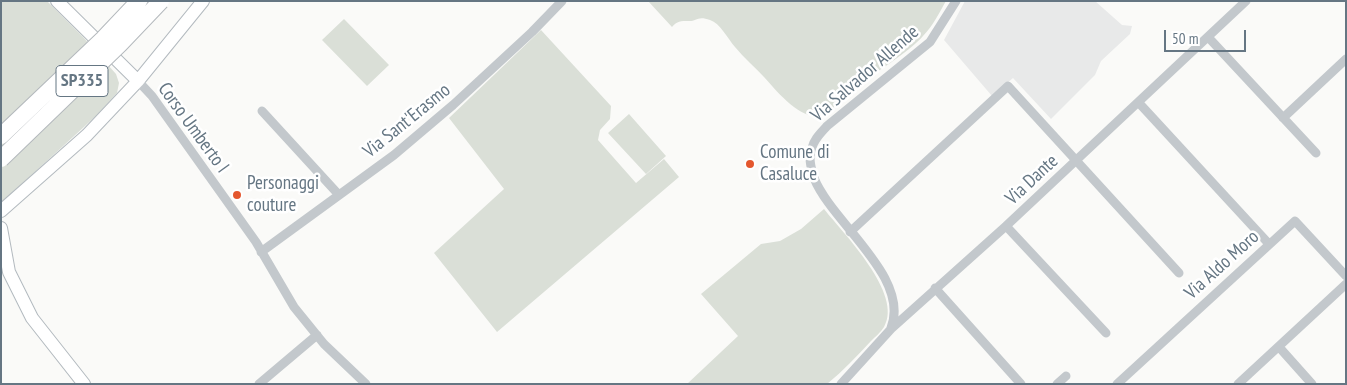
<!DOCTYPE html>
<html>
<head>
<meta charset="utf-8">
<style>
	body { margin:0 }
	#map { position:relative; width:1347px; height:385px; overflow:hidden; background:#fafaf8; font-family:"PT Sans Narrow",sans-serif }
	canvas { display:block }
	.frame { position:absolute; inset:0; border:2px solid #657683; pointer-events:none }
	.scale { position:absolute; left:1164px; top:30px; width:82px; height:22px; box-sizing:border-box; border:2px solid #657683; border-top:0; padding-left:6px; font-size:15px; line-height:18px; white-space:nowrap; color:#657683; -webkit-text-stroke:4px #fff; paint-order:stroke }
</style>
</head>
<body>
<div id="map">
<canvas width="1347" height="385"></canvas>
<div class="frame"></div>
<div class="scale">50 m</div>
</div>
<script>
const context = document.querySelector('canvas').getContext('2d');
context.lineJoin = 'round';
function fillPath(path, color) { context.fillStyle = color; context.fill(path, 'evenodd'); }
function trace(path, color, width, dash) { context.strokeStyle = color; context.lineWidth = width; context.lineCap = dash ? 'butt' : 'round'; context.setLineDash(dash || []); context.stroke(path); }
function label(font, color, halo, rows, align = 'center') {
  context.font = font + ' "PT Sans Narrow",sans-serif'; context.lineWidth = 5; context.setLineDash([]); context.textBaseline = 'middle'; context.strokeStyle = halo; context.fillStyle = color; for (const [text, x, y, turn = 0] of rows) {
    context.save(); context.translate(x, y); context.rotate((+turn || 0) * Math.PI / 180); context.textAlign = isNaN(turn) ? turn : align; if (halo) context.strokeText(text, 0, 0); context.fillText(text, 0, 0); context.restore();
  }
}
fillPath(new Path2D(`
	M965 1H1095L1122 25 1132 26 1130 34 1101 61 1095 75 1051 119 1013 78 992 96 944 40Z`), '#e8e9e9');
fillPath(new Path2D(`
	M1 1H47L83 37 116 74 119 83 117 93 97 115 1 203Z
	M648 1H946C939 13 933 26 923 36 911 50 885 66 869 78 858 86 830 115 818 116 798 118 776 90 764 77 755 67 744 58 735 47 728 39 720 23 710 20 697 15 696 22 688 21 681 21 677 21 672 27Z
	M344 19 389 65 367 86 322 40Z
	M541 30 611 106 610 119 600 130 598 140 636 183 664 159 679 177 497 332 434 253 504 189 449 118Z
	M629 114 666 156 646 174 608 133Z
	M824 209C843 233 904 294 884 327 881 332 875 337 871 341 857 356 843 371 827 384H687L738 336 701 294 761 244 780 241 801 229Z`), '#dadfd7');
const secondary = new Path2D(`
	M57 1 138 81
	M1 211 87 135 138 81 203 1
	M1 228 9 272 32 318 84 384`);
trace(secondary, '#b3babf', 14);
trace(new Path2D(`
	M1208 37 1316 153
	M138 81 152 96 256 242 294 307 324 344 366 384
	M1139 103 1269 244
	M262 111 339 195
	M1283 118 1346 59
	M1006 226 1106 333
	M850 232 1008 86 1179 273
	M261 252 394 155 453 105 532 32 562 1
	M935 288 1021 384
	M891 328C911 277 832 223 814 178 811 168 808 157 812 148 814 139 821 133 827 126L930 42 956 1
	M1279 347 1312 384
	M259 384 317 335
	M841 384 891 329 1006 226 1246 1
	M1057 384 1066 376
	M1117 384 1295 221 1346 276
	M1238 384 1346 284`), '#c3c8cc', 9);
trace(secondary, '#fff', 12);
const highwayBridge = new Path2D(`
	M1 136 103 39 139 1
	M1 159 120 44 161 1`);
trace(highwayBridge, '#b4b9bd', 18, []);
trace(highwayBridge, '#fff', 16);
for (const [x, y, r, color] of [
	[750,164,5,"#e4572e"],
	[237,195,5,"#e4572e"]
]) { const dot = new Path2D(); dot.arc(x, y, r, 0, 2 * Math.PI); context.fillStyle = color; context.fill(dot); trace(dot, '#fff', 2); }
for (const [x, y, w] of [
	[82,81,52]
]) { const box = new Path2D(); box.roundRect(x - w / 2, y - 15.5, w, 31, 4); context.fillStyle = '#fff'; context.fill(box); trace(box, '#657683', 1); }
label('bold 18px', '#657683', null, [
	["SP335",82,81]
]);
label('19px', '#657683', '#fff', [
	["Via Salvador Allende",865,74,-41],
	["Via Sant'Erasmo",407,121,-39],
	["Corso Umberto I",193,128,54],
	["Via Dante",1032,180,-43],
	["Via Aldo Moro",1222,265,-42]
]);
label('19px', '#657683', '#fff', [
	["Comune di",760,153],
	["Casaluce",760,175],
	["Personaggi",247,184],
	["couture",247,206]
], 'left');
</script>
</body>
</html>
